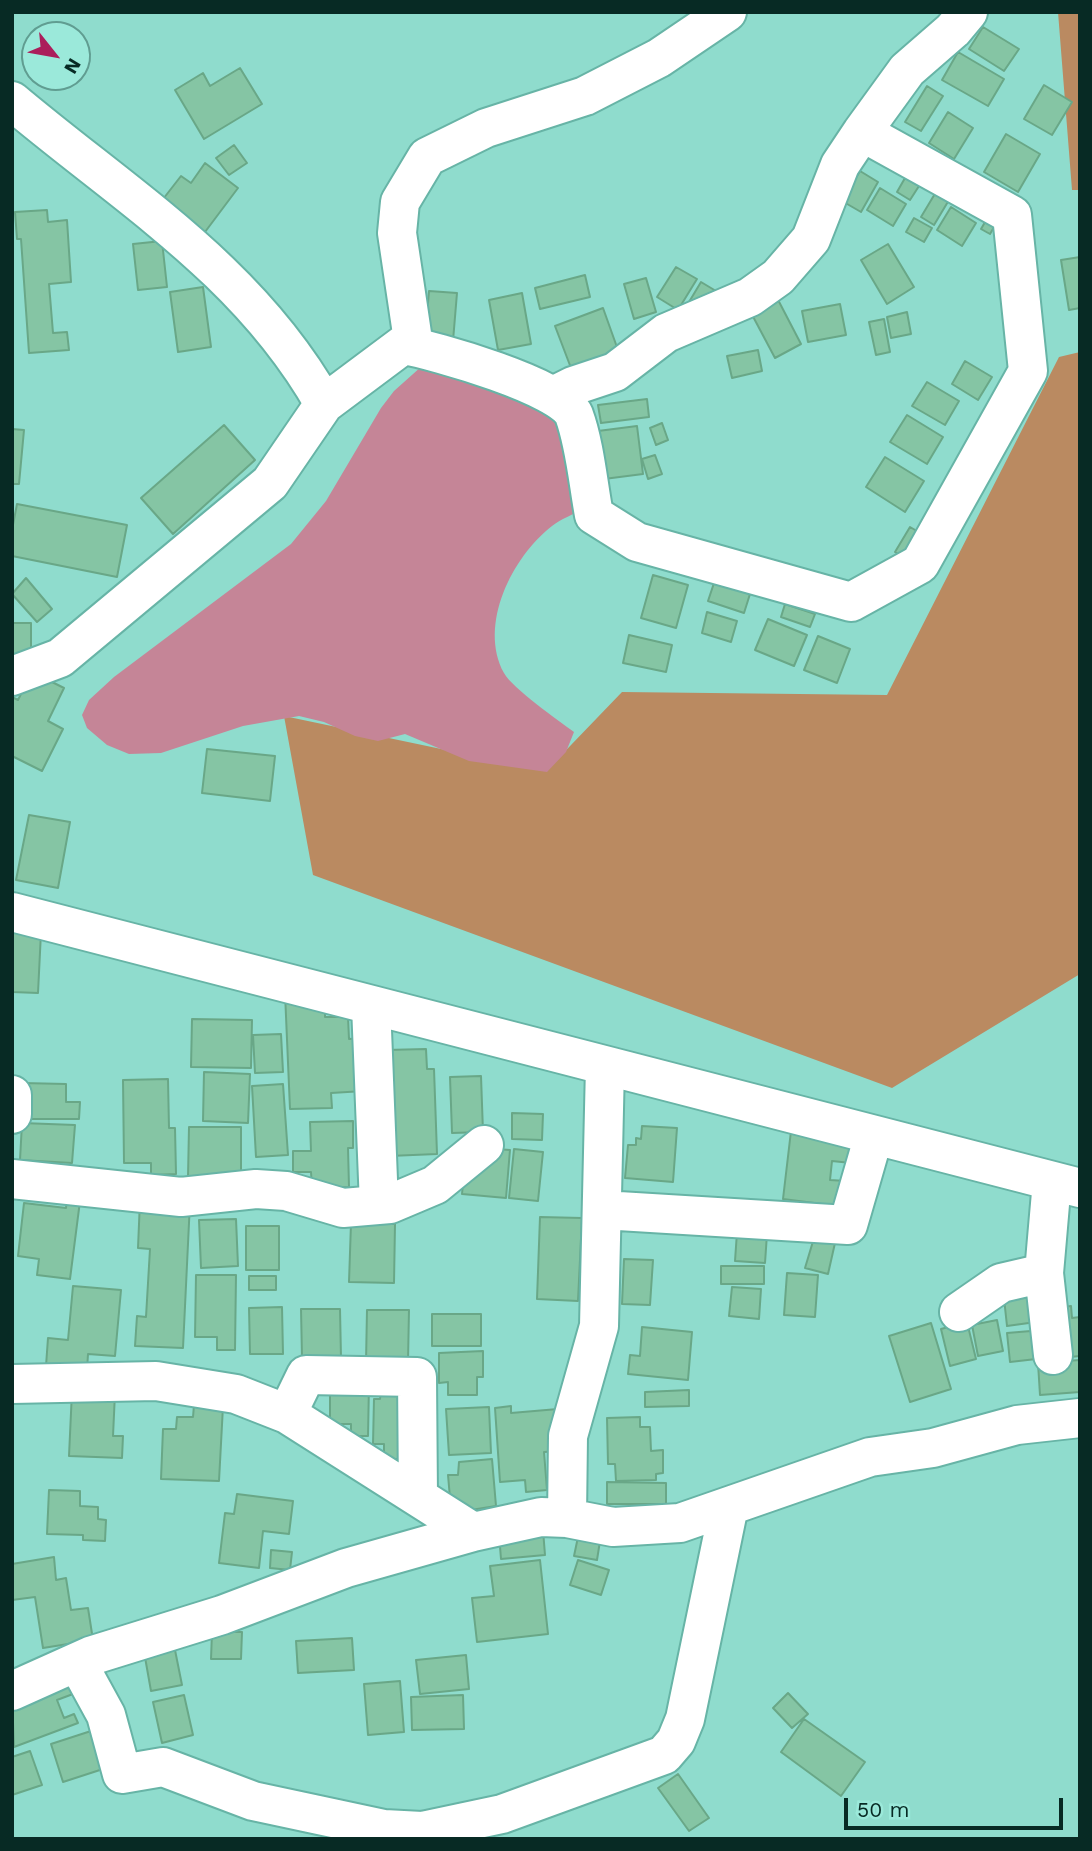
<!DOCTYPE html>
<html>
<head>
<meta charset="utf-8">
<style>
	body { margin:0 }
	#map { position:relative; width:1092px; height:1851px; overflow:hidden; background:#8fdccd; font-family:"Work Sans",sans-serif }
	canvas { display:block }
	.frame { position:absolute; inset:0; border:14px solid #072a24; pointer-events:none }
	.north { position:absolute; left:21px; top:21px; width:70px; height:70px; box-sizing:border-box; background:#9be9da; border:2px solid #609d91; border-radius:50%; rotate:121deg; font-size:19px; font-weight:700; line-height:28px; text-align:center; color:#072a24 }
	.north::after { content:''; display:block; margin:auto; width:24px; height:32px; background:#ab1e5b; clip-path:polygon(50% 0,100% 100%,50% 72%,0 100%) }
	.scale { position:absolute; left:844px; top:1798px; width:219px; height:32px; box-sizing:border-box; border:4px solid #072a24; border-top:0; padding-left:9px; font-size:21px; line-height:24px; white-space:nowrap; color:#072a24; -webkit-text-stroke:5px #9be9da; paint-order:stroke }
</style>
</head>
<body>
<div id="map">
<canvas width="1092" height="1851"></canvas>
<div class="frame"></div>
<div class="north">N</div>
<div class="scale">50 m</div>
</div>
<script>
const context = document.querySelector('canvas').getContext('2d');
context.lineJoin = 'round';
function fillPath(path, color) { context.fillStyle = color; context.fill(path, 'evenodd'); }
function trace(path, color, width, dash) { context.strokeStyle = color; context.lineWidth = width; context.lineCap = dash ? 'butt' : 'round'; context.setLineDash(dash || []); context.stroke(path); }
fillPath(new Path2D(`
	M1058 12H1080V190H1072Z
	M1080 352V974L892 1088 313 875 284 716 546 771 622 692 887 695 1059 357Z`), '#ba8a61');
fillPath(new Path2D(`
	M422 366 566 412 585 508C574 514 561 519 552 526 512 557 478 625 504 673 513 689 558 720 574 732L566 752 547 772 469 761 405 734 378 741 355 736 324 722 299 716 243 726 161 753 129 754 107 745 87 728 82 715 89 700 114 677 291 544 326 501 381 408 394 391Z`), '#c58597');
const building = new Path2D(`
	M983 27 1019 49 1004 71 969 49Z
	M958 52 1004 79 988 106 942 80Z
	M240 68 262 104 204 139 175 90 203 73 210 86Z
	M1044 85 1072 102 1052 135 1024 119Z
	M927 86 943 96 921 131 905 122Z
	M948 112 973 128 954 159 929 143Z
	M1006 134 1040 154 1018 192 984 172Z
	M234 145 247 163 229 175 216 158Z
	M205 163 238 188 202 236 160 203 181 176 191 183Z
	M860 171 878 182 861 212 842 201Z
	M905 178 919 186 910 200 897 192Z
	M880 188 906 204 893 226 867 210Z
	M936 192 949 200 934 225 921 217Z
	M951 207 976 223 962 246 937 230Z
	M47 210 48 222 67 220 71 282 49 284 53 333 67 332 69 350 29 353 21 239H17L15 212Z
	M988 217 997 222 990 234 981 229Z
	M914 218 932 228 924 242 906 232Z
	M162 241 167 287 138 290 133 244Z
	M888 244 914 287 887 304 861 260Z
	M1080 257V308L1069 310 1061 260Z
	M676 267 697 279 678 310 657 297Z
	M585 275 590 297 540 309 535 288Z
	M646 278 656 312 634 319 624 284Z
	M701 282 716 291 704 311 689 302Z
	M203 287 211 347 178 352 170 292Z
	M429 291 457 293 453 341 425 339Z
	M522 293 531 344 498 350 489 300Z
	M775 294 801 344 775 358 749 309Z
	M840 304 846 335 808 342 802 311Z
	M603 308 618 350 571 368 555 326Z
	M907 312 911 334 891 338 887 317Z
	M884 319 890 352 876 355 869 322Z
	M758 350 762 371 732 378 727 356Z
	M965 361 992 377 978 400 952 384Z
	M927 382 959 401 945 425 912 406Z
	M647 399 649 417 601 423 598 405Z
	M907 415 943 437 927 464 890 442Z
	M662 423 668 440 656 445 650 428Z
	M224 425 255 460 173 534 141 498Z
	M637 426 643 474 604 479 598 431Z
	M12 429 24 430 19 484H12Z
	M655 455 662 474 648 479 642 459Z
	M885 457 924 481 905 512 866 487Z
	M17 504 127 525 117 577 12 556V530Z
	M910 527 922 534 906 559 895 552Z
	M653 575 688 585 676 628 641 618Z
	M26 578 52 609 37 622 12 594Z
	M714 583 750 594 744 613 708 601Z
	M785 604 815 614 810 627 781 617Z
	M707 612 737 621 731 642 702 633Z
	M768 619 807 635 794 666 755 650Z
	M12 623H31V659L12 660Z
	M629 635 672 645 666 672 623 663Z
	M818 636 850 649 837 683 804 670Z
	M32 672 64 688 48 721 63 729 42 771 12 756V697L18 700Z
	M207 749 275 756 270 801 202 793Z
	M29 815 70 822 58 888 16 880Z
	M12 931 41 932 38 993 12 992Z
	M285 993 325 1008V1017H348L349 1039 362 1038 364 1091 331 1093 332 1108 290 1109Z
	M192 1019 252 1020 251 1068 191 1067Z
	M281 1034 283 1072 255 1073 253 1035Z
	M426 1049 427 1069H434L437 1154 389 1156 386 1050Z
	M204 1072 250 1074 248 1123 203 1121Z
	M481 1076 483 1132 452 1133 450 1077Z
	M168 1079 169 1128H175L176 1174 151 1175V1163H124L123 1080Z
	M22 1083 66 1084V1102H80L79 1119H21Z
	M283 1084 288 1155 256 1157 252 1086Z
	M512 1113 543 1114 542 1140 512 1139Z
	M353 1121V1148H348L349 1187 312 1188 311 1172H293V1151H311L310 1122Z
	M22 1123 75 1125 72 1163 20 1160Z
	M642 1126 677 1128 673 1182 625 1178 628 1145H636V1138L641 1139Z
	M189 1127H241V1177H188Z
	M791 1131 853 1144 851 1163 832 1161 830 1180 846 1181 843 1215 829 1213 830 1205 783 1199Z
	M483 1148 510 1150 506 1198 462 1194 465 1164Z
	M514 1149 543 1152 538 1201 509 1198Z
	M67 1199 80 1201 70 1279 37 1275 39 1259 18 1256 24 1203 66 1208Z
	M140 1200 190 1202 183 1348 135 1346 137 1316 146 1317 150 1249 138 1248Z
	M540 1217 582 1218 578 1301 537 1299Z
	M236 1219 238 1266 201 1268 199 1220Z
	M351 1223 395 1224 394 1283 349 1282Z
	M246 1226H279V1270H246Z
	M737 1232 767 1234 765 1263 735 1261Z
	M814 1238 835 1243 828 1274 805 1268Z
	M624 1259 653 1260 650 1305 622 1304Z
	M721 1266H764V1284H721Z
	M787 1273 818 1275 815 1317 784 1315Z
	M196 1275H236L235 1350H217V1337H195Z
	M249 1276H276V1290H249Z
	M1032 1285 1036 1322 1007 1326 1003 1289Z
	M73 1286 121 1290 115 1356 88 1354 87 1370 46 1366 48 1338 68 1340Z
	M732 1287 761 1289 759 1319 729 1316Z
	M1071 1306 1072 1318 1080 1317V1356L1060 1358 1056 1308Z
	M282 1307 283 1354H250L249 1308Z
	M301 1309H340L341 1358H302Z
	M367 1310H409L408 1362H366Z
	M432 1314H481V1346H432Z
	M997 1320 1003 1351 978 1356 972 1325Z
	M967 1322 976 1359 950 1366 941 1329Z
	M931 1323 951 1389 910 1402 889 1336Z
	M642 1327 692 1332 688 1380 628 1374 630 1355 640 1356Z
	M1031 1331 1045 1358 1010 1362 1007 1333Z
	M483 1351V1377H477V1395H448V1382L439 1383V1353Z
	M1080 1360V1392L1040 1395 1038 1363Z
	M330 1384H369L368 1436H351V1424H330Z
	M689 1390V1406L645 1407V1392Z
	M72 1391 115 1393 113 1436H123L122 1458 69 1456Z
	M381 1391H402L408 1459H384V1444H373L374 1399H380Z
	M194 1405 223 1406 219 1481 161 1479 163 1429H176L177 1417H193Z
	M511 1406V1413L558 1409 561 1451 544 1452 547 1490 526 1492 525 1480 500 1482 495 1408Z
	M489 1407 491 1453 449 1455 446 1409Z
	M640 1417V1427H650L651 1451 663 1450V1473L656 1474V1480L616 1481 615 1464H608L607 1418Z
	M492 1459 496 1506 471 1510 450 1498 448 1475H458L459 1462Z
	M607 1482 666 1483V1504H607Z
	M49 1490 80 1491V1506L98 1507V1519L106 1520 105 1541 83 1540V1535L47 1534Z
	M237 1494 293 1501 289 1534 263 1531 259 1568 219 1563 225 1513 234 1514Z
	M543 1530 545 1555 501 1559 499 1534Z
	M578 1537 600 1541 597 1560 574 1556Z
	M271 1550 292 1552 290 1570 270 1568Z
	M54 1557 56 1580 66 1578 71 1610 88 1608 93 1640 43 1648 35 1597 12 1600V1564Z
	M540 1560 548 1634 477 1642 472 1598 494 1596 490 1566Z
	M578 1560 609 1570 601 1595 570 1585Z
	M212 1632H242L241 1659H211Z
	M352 1638 354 1670 298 1673 296 1641Z
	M173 1640 182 1685 151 1691 143 1646Z
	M466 1655 469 1689 420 1694 416 1660Z
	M66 1676 73 1694 57 1700 64 1718 74 1714 78 1723 14 1747 12 1697Z
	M400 1681 404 1732 368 1735 364 1684Z
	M788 1693 808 1714 792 1728 773 1708Z
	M184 1695 193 1735 162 1743 153 1702Z
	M463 1695 464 1729 412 1730 411 1697Z
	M804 1719 865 1762 841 1796 781 1752Z
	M91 1731 103 1769 63 1782 51 1744Z
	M30 1751 42 1785 12 1795V1757Z
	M678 1774 709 1818 689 1831 658 1788Z`);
fillPath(building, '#85c5a4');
trace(building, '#69a787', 2);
const minor = new Path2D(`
	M12 101C126 197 249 271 324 404
	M414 347 397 233 400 202 427 157 486 128 585 96 659 58 727 12
	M555 395 573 386 615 372 666 333 750 297 778 277 811 239 840 165 862 132 907 70 953 30 968 12
	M12 676 60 658 270 483 324 404 403 345C434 350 563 387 574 415 585 445 588 483 594 515L637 542 851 602 920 564 1028 371 1012 215 862 132
	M12 912 1080 1188
	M371 1005 379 1205
	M12 1095V1114
	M12 1179 181 1197 256 1189 286 1191 343 1208 390 1204 435 1185 484 1145
	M1052 1181 1044 1273 1053 1355
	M602 1210 848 1225 874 1135
	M959 1312 1001 1283 1044 1273
	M12 1384 156 1381 236 1394 287 1414 473 1532 541 1517 567 1518 613 1527 680 1523 870 1457 933 1448 1017 1425 1080 1418
	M287 1414 306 1375 417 1377 418 1497
	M567 1518 568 1436 599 1326 605 1066
	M77 1662 106 1715 122 1774 163 1767 253 1801 384 1829 422 1831 502 1814 664 1755 676 1741 685 1719 729 1506
	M12 1691 90 1656 222 1615 346 1568 473 1532`);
trace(minor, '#67b4a6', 42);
trace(minor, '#fff', 38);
</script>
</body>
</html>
